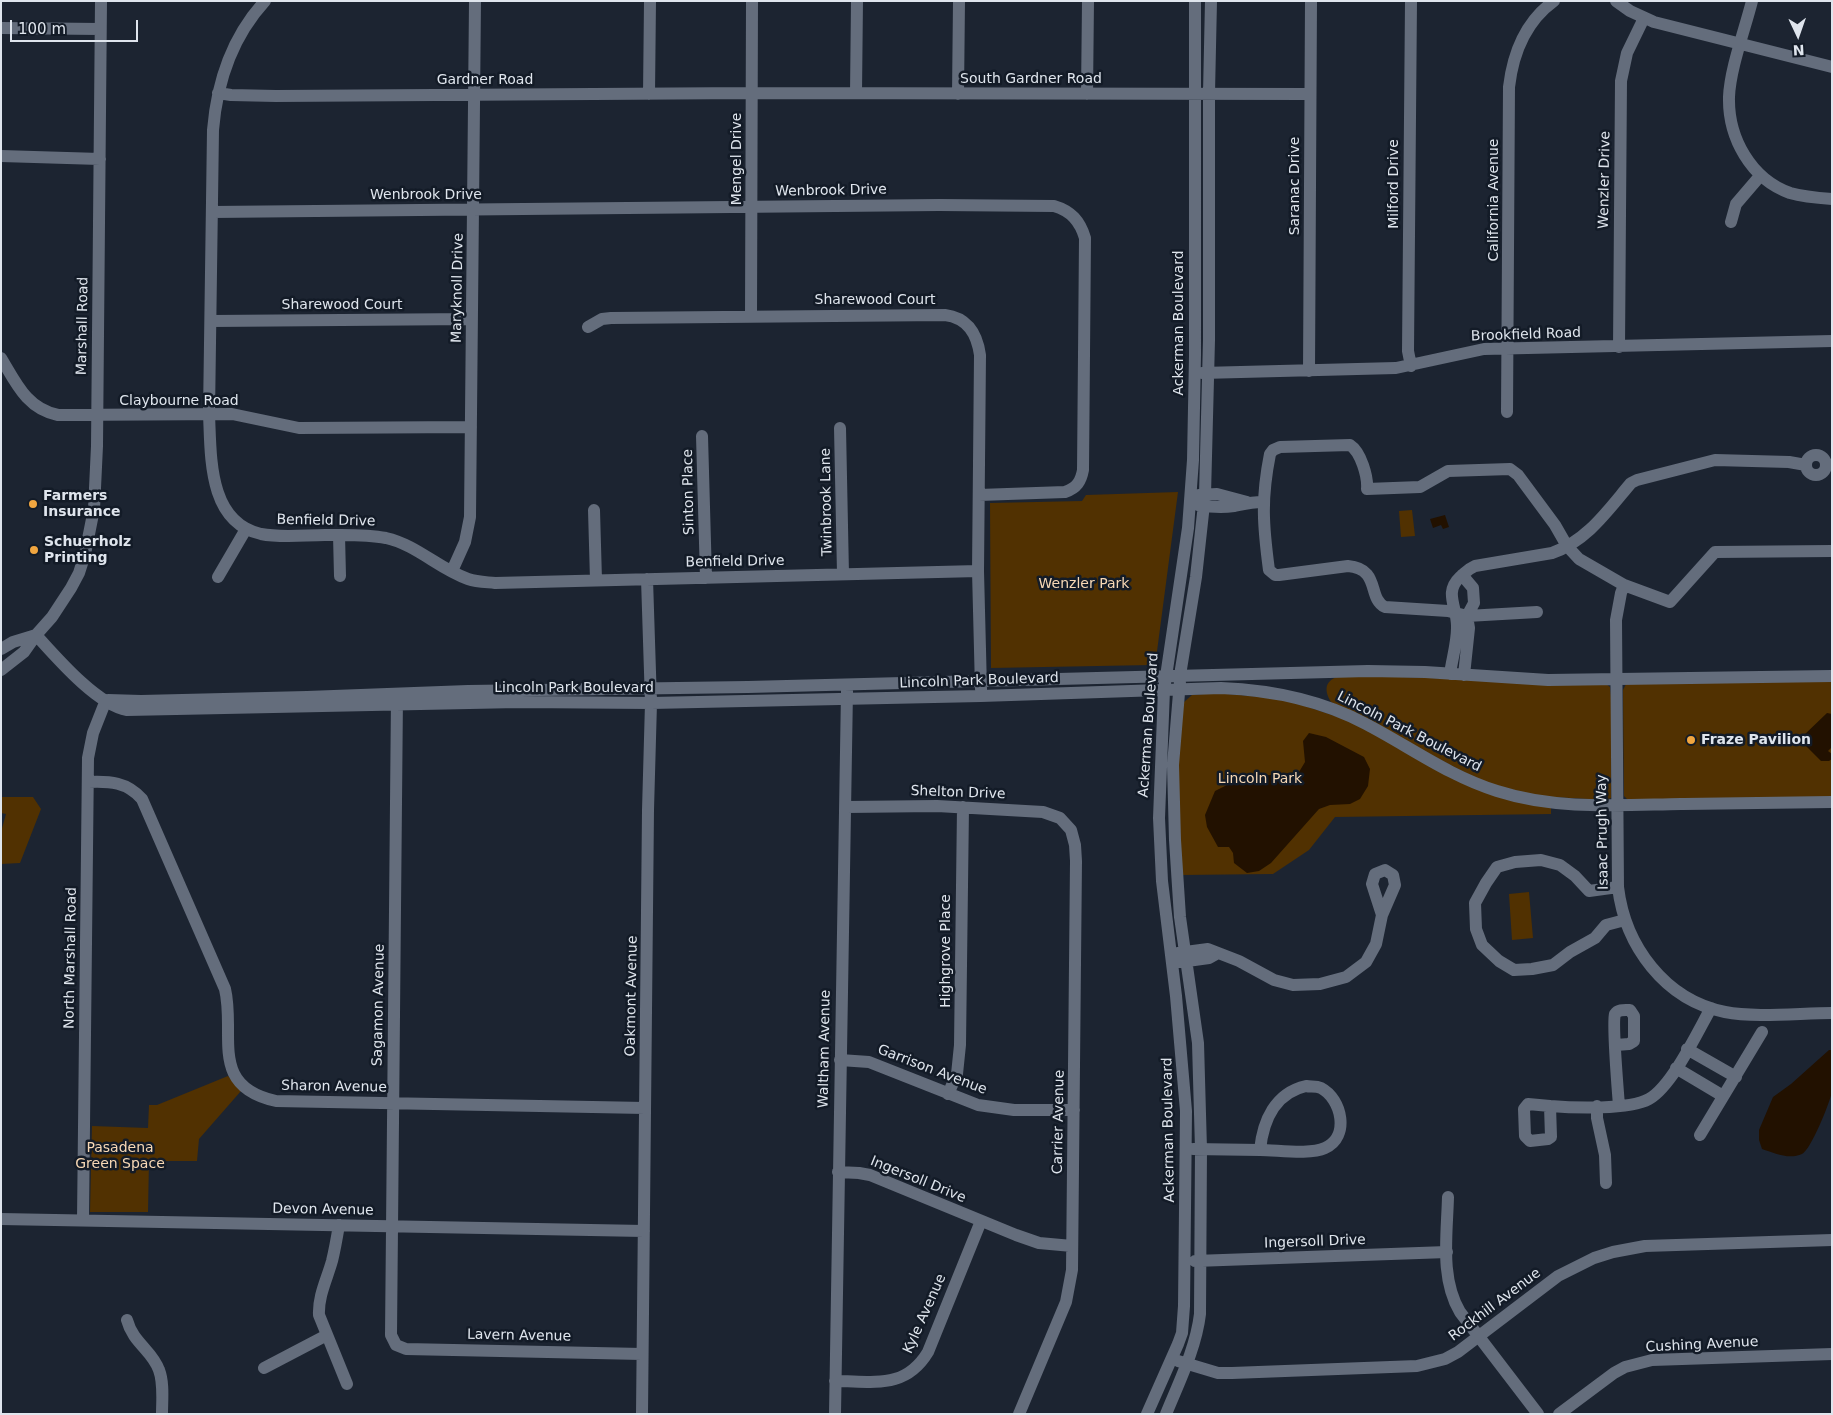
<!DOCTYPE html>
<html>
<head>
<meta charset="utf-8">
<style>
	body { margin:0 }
	#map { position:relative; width:1833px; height:1415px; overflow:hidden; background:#1c2431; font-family:"DejaVu Sans",sans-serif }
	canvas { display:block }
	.frame { position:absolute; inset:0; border:2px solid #dfe5ed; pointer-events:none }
	.north { position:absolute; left:1773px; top:10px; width:50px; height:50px; -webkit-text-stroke:4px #131b27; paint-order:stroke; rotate:177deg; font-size:14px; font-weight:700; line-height:20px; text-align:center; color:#dfe5ed }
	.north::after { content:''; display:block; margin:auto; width:18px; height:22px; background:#dfe5ed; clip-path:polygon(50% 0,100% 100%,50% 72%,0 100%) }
	.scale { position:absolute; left:10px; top:20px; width:128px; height:22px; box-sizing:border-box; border:2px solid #dfe5ed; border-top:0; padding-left:6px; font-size:15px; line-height:18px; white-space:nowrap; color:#dfe5ed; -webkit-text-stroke:4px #131b27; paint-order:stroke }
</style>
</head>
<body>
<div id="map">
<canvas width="1833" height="1415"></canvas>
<div class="frame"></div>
<div class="north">N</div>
<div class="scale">100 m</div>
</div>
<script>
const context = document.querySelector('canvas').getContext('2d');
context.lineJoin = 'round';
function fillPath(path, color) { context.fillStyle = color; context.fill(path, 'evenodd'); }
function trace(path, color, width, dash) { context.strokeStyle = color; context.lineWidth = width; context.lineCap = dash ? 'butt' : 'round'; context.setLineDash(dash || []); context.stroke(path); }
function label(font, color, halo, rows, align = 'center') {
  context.font = font + ' "DejaVu Sans",sans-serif'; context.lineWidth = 5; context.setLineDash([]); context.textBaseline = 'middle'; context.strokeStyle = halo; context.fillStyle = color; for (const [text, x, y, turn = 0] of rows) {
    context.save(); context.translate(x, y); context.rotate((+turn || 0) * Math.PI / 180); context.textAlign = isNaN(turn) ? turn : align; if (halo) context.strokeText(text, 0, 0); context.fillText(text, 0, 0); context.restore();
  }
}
fillPath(new Path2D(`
	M1178 492 1156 659 1152 665 991 668 990 503 1082 501 1086 495Z
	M1412 510 1415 536 1401 537 1399 511Z
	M1344 675 1606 684 1610 687 1611 697V798L1606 800 1536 796 1481 781 1331 702C1322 687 1327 678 1344 675Z
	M1832 681V797L1633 800 1627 799 1624 796 1623 690 1626 684Z
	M1216 693 1284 699 1353 722 1423 762 1551 807V814L1335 817 1309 850 1273 874 1181 875 1179 842V751L1183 703 1192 695Z
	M1 797H33L41 809 20 863 1 864V832L6 814 1 813Z
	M1529 892 1533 938 1512 940 1509 894Z
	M228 1076 241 1091 199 1139 197 1161H149L148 1212H90L92 1126 148 1128 149 1105H157Z`), '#513101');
fillPath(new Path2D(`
	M1445 515 1449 527 1443 529 1441 525 1433 528 1430 519Z
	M1827 713 1832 714V747L1828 751 1832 754V759L1829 761H1821L1803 743V736Z
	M1309 733 1326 737 1364 757 1370 769 1368 786 1360 799 1350 804 1330 805 1319 809 1271 863 1259 871 1247 873 1234 863 1233 853 1229 847H1218L1207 827 1205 815 1215 791 1241 778 1299 772 1305 762 1303 741Z
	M1829 1050H1832C1832 1063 1833 1079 1832 1092 1830 1102 1811 1150 1802 1154 1789 1160 1774 1153 1762 1149L1759 1140V1130L1773 1097 1791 1084Z`), '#210');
trace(new Path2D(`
	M265 1C232 37 217 82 213 130L209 414C211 457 208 522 261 534 281 538 305 535 325 535 346 535 366 534 386 538 417 545 439 569 468 579 477 582 486 582 495 583L978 571
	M1616 1 1630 11 1654 22 1832 67
	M1752 1C1745 29 1730 69 1729 97 1728 138 1751 179 1790 193 1804 197 1818 198 1832 199
	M1 28 100 29
	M218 93 231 95 276 96 752 93 1309 94
	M856 93 857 1
	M649 94 650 1
	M958 94 959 1
	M1087 94 1088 1
	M1 156 100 159
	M212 212 939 205 1054 206C1071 211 1080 221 1085 238L1083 470C1081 481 1077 488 1065 492L979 495
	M1731 222 1736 204 1760 176
	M751 316 752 1
	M211 321 472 319
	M588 327 602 319 611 318 945 315C968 318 977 334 980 355L978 571 981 689
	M1619 347 1621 81 1627 53 1644 18
	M1 358C16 383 27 409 58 415L232 414 299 428 471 427
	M1411 366 1408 351 1411 1
	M1309 371 1311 1
	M1202 373 1396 368 1484 349 1832 341
	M1507 412 1509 87C1513 53 1525 22 1554 1
	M840 428 843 574
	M702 436 706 578
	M1806 465a10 10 0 1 1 20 0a10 10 0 1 1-20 0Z
	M1199 495 1217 494 1247 502
	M1198 505C1210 507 1222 508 1234 506 1244 504 1252 502 1262 502
	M594 510 596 580
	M339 535 340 576
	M452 571 465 542 470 517 475 1
	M1462 575 1473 588 1474 603 1467 616 1469 628 1464 675
	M218 577 246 529
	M1624 585 1621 593 1616 620 1618 887C1625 946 1665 1000 1725 1012 1755 1018 1800 1013 1832 1013
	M1537 612 1467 616 1448 611 1385 607C1367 598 1381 569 1348 566L1279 575H1275L1269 570C1263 525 1261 499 1270 454L1273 450 1280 447 1350 445C1361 452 1368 477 1367 489L1420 487 1448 471 1510 469 1518 475 1555 525 1567 546 1579 559 1624 585 1670 602 1715 552 1832 551
	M36 635C56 657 97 705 127 710L518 702 651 703 981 696 1221 688C1271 690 1321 700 1366 724 1410 747 1449 776 1497 791 1556 810 1619 805 1681 804 1731 803 1781 803 1832 802
	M1 649 13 642 36 635
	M1 670 24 652 36 635 52 617 71 588 79 573 85 554 94 509 97 446 101 1
	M1450 674C1452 659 1457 643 1457 628 1458 608 1443 593 1460 577 1466 572 1468 569 1475 566L1552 553C1587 541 1608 510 1631 483L1637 480 1715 460 1789 462 1806 465
	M397 696 391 1335 396 1345 406 1349 642 1354
	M108 700 141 701 307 697 468 691 748 687 1368 671 1425 672 1548 680 1832 676
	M88 782C110 781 127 782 142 799L225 989C236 1035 208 1086 276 1101L645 1108
	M846 807 937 806 1043 812 1060 818 1071 830 1075 845 1076 861 1072 1270 1066 1302 1019 1414
	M1385 870 1393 875 1395 885 1382 915 1372 884 1375 874Z
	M1618 887 1589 891 1575 876 1560 865 1541 860 1515 862 1497 867 1486 883 1475 903 1476 929 1482 945 1499 961 1514 970 1532 969 1553 965 1570 952 1595 938 1606 925 1625 920
	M1178 953 1208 949 1239 961 1274 980 1293 985 1320 984 1346 977 1366 962 1376 944 1382 915
	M1180 962 1209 958 1218 953
	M1616 1045 1629 1044 1634 1041V1016L1630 1010C1625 1010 1618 1009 1615 1014 1612 1023 1618 1092 1619 1106
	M1687 1049 1736 1077
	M840 1060 869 1062 978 1105 1014 1110H1074
	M1676 1068 1723 1096
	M1306 1086C1311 1087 1316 1086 1321 1088 1342 1099 1350 1137 1325 1148 1310 1155 1278 1150 1260 1150 1263 1121 1275 1093 1306 1086Z
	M948 1094 957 1074 960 1045 963 807
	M1528 1104 1550 1106 1551 1137 1548 1139 1530 1141 1525 1136 1524 1109Z
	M1550 1106C1574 1108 1629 1110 1649 1099 1672 1086 1697 1033 1711 1008
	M1597 1106V1118L1605 1155 1606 1183
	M1700 1135 1762 1032
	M1193 1149 1260 1150
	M838 1172 859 1173 870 1175 1016 1235 1039 1243 1072 1246
	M1448 1197C1447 1236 1440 1278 1460 1312L1538 1414
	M1 1219 644 1231
	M83 1220 88 758 93 733 106 700
	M339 1225C337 1237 335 1249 332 1261 327 1279 318 1296 319 1315L347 1384
	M1195 1261 1447 1252
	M127 1320C133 1343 152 1350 159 1370 164 1383 162 1400 162 1414
	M1178 1361 1218 1373H1232L1417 1366 1445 1359 1458 1352 1558 1276 1594 1258 1613 1252 1645 1246 1832 1240
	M264 1368 327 1335
	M835 1381C873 1381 905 1390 928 1352L981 1221
	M642 1414 648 810 651 703 647 579
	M835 1414 847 691
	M1147 1414 1178 1344 1182 1333 1184 1306 1186 1111 1176 996 1162 881 1159 818 1164 690 1188 528 1193 460 1195 355V1
	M1166 1414C1179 1382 1196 1348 1200 1314L1201 1149 1198 1043 1180 917 1175 840 1173 765 1181 669 1196 577 1205 495 1209 340V93L1211 1
	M1559 1414 1614 1373 1625 1367 1652 1360 1832 1354`), '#646d7c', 12);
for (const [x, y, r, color] of [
	[33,504,5,"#f1a640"],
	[34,550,5,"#f1a640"],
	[1691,740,5,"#f1a640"]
]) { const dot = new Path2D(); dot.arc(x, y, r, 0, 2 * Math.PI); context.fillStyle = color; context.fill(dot); trace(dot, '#131b27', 2); }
label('14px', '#dfe5ed', '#131b27', [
	["South Gardner Road",1031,79],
	["Gardner Road",485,80],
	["Mengel Drive",737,159,-90],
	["Wenzler Drive",1605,180,-89],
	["Milford Drive",1394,184,-90],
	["Saranac Drive",1295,186,-90],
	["Wenbrook Drive",831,191,-1],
	["Wenbrook Drive",426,195],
	["California Avenue",1494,200,-90],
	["Maryknoll Drive",458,288,-89],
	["Sharewood Court",875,300],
	["Sharewood Court",342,305],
	["Ackerman Boulevard",1179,323,-90],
	["Marshall Road",83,326,-89],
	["Brookfield Road",1526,335,-2],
	["Claybourne Road",179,401],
	["Sinton Place",689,492,-91],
	["Twinbrook Lane",827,502,-91],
	["Benfield Drive",326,521,1],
	["Benfield Drive",735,562,-1],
	["Lincoln Park Boulevard",979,681,-2],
	["Lincoln Park Boulevard",574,688],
	["Ackerman Boulevard",1149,725,-86],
	["Lincoln Park Boulevard",1409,732,27],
	["Shelton Drive",958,793,2],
	["Isaac Prugh Way",1603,832,-91],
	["Highgrove Place",946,951,-90],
	["North Marshall Road",71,958,-89],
	["Oakmont Avenue",632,996,-89],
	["Sagamon Avenue",379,1005,-89],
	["Waltham Avenue",825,1049,-89],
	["Garrison Avenue",932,1070,21],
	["Sharon Avenue",334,1087,1],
	["Carrier Avenue",1059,1122,-89],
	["Ackerman Boulevard",1169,1130,-91],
	["Ingersoll Drive",918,1180,22],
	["Devon Avenue",323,1210,1],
	["Ingersoll Drive",1315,1242,-2],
	["Rockhill Avenue",1495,1305,-37],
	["Kyle Avenue",925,1314,-66],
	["Lavern Avenue",519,1336,1],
	["Cushing Avenue",1702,1345,-3]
]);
label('bold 14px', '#dfe5ed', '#131b27', [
	["Farmers",43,496],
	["Insurance",43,512],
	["Schuerholz",44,542],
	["Printing",44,558],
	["Fraze Pavilion",1701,740]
], 'left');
label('14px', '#f7d8b5', '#131b27', [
	["Wenzler Park",1084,584],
	["Lincoln Park",1260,779],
	["Pasadena",120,1148],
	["Green Space",120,1164]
]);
</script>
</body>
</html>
